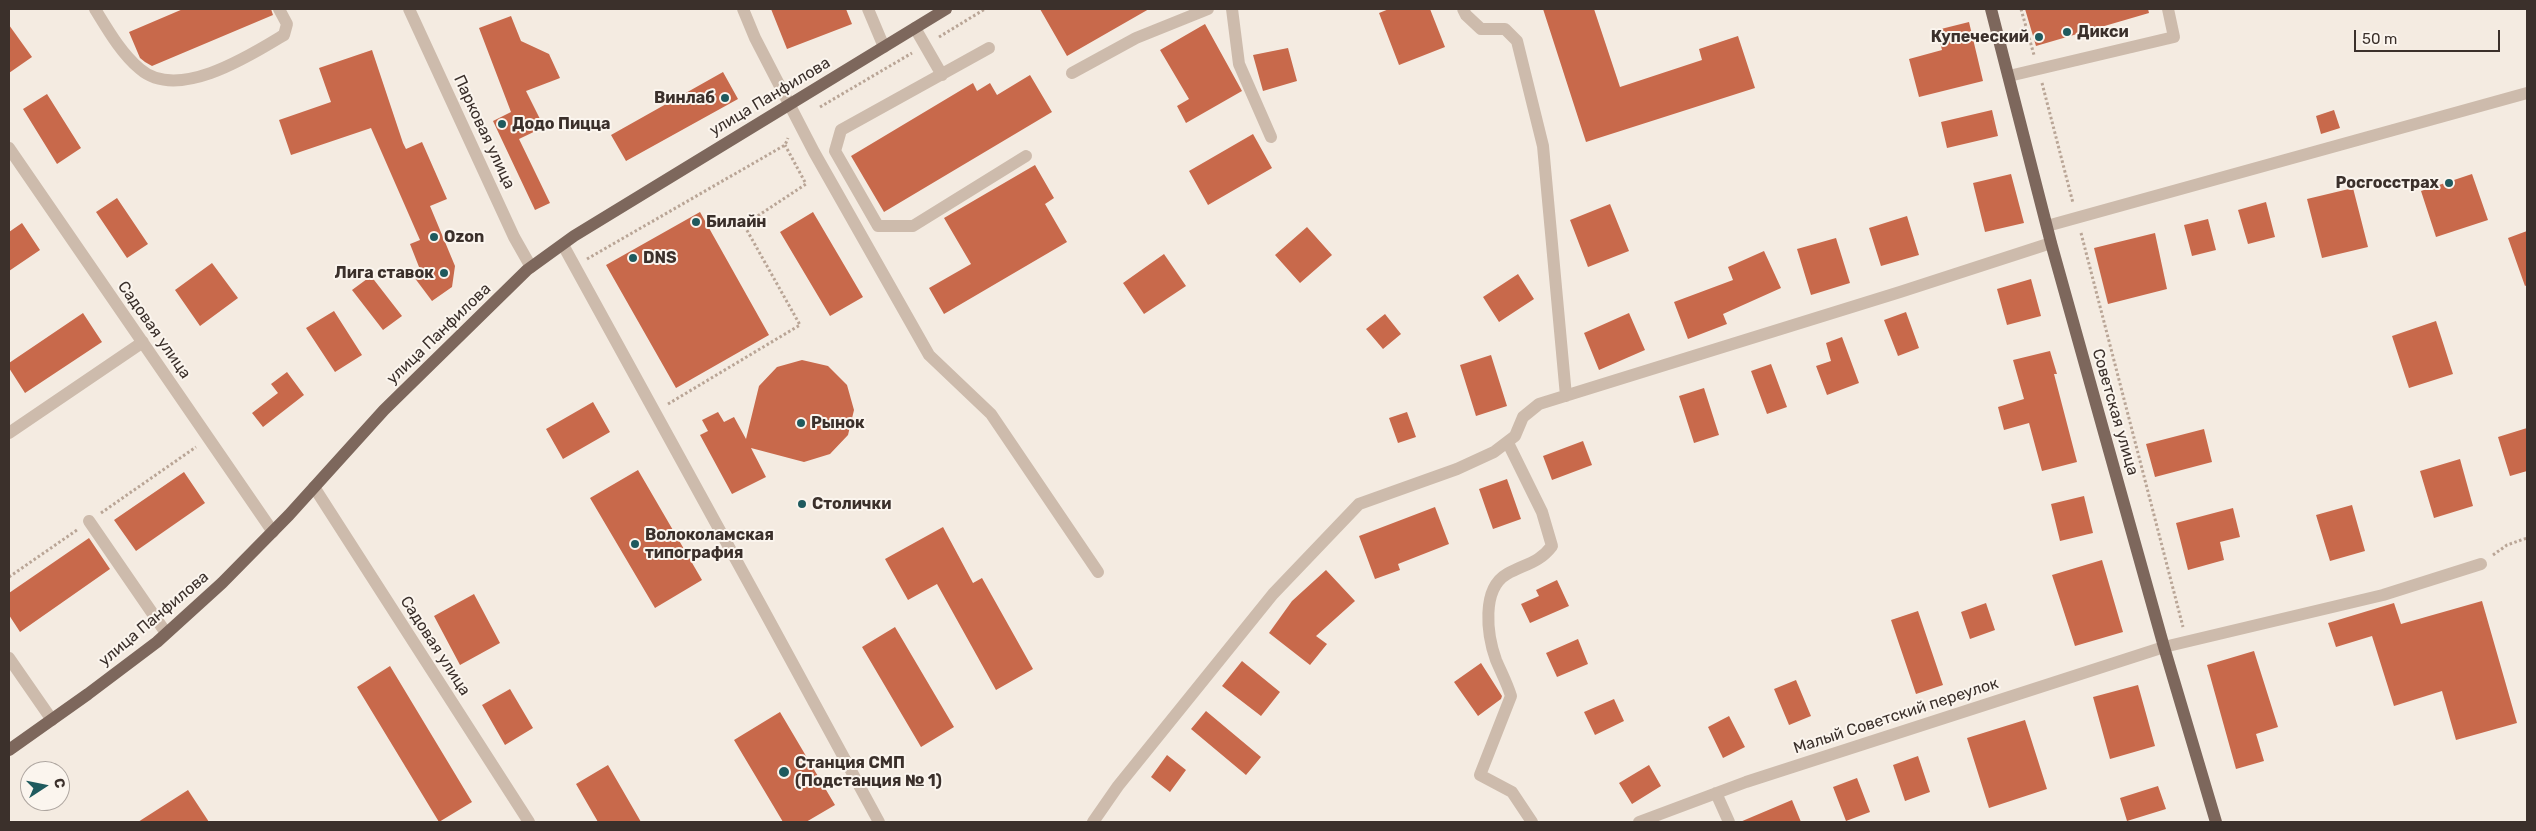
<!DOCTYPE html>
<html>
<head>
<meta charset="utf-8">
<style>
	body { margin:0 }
	#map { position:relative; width:2536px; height:831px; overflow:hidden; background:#f4ebe1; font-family:Rubik,sans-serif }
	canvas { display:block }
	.frame { position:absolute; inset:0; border:10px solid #3b302b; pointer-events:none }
	.north { position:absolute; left:20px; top:761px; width:50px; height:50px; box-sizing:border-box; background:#fbf5ee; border:1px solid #aea6a0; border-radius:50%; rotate:79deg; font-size:14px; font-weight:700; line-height:20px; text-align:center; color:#3b302b }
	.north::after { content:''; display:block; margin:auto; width:18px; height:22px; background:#1f5a5e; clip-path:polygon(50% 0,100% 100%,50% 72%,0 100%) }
	.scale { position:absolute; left:2354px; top:30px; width:146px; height:22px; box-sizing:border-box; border:2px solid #3b302b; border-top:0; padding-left:6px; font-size:15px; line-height:18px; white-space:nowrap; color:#3b302b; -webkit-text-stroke:4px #fbf5ee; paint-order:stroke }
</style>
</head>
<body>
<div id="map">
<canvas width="2536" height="831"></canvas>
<div class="frame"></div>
<div class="north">С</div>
<div class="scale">50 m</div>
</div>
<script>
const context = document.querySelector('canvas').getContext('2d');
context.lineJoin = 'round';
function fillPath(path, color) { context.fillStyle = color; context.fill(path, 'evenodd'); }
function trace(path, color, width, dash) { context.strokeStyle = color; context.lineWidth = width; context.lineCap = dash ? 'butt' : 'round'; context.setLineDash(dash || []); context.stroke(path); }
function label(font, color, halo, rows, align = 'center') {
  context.font = font + ' Rubik,sans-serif'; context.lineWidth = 4; context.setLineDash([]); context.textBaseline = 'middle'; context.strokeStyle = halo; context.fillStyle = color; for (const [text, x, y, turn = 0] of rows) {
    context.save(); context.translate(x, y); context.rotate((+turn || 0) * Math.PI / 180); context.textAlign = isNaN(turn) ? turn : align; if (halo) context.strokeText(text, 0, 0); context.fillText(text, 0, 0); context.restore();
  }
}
fillPath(new Path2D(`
	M183 9H271L273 15 152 66 145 62 140 58 129 32Z
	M771 9H846L852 24 787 49Z
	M1040 9H1149L1067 56Z
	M1389 9H1430L1445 47 1399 65 1379 13Z
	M1543 9H1594L1620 87 1702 60 1699 49 1738 36 1755 88 1586 142Z
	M2025 9H2148L2149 13 2036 46Z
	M511 16 521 41 549 54 560 78 526 91 544 127 519 139 550 203 535 210 493 121 511 112 479 28Z
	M1969 22 1983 81 1919 97 1909 59 1942 50 1937 30Z
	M1205 24 1242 91 1186 123 1177 106 1189 99 1160 50Z
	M9 25 32 57 9 73Z
	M1288 48 1297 81 1263 91 1253 55Z
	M372 50 403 143 406 149 422 142 447 199 430 206 455 266 452 287 432 301 414 277 421 272 410 244 420 240 371 128 291 155 279 120 331 102 319 68Z
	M723 72 738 99 626 161 611 135Z
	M1030 75 1052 112 884 212 851 156 973 83 977 91 990 83 997 95Z
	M47 94 81 148 57 164 23 109Z
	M1992 110 1998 136 1947 148 1941 122Z
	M2334 110 2340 128 2321 134 2316 116Z
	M1253 134 1272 168 1208 205 1189 171Z
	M1035 165 1054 198 1045 204 1067 242 944 314 929 288 971 264 944 218Z
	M2011 174 2024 223 1985 232 1973 183Z
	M2472 174 2488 220 2436 237 2421 191Z
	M2353 188 2368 247 2322 258 2307 199Z
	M117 198 148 244 127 258 96 212Z
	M2266 202 2275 237 2248 244 2238 210Z
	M1610 204 1629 251 1588 267 1570 220Z
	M700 212 769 335 676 388 606 265Z
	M813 212 863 297 830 316 780 232Z
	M1907 216 1919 255 1881 266 1869 228Z
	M2208 219 2216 250 2192 256 2184 225Z
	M22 223 40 250 9 271V232Z
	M1307 227 1332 255 1300 283 1275 255Z
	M2527 231V285L2525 286 2508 238Z
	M2155 233 2167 289 2108 304 2094 248Z
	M1836 238 1850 283 1811 295 1797 249Z
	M1764 251 1781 288 1723 314 1727 324 1688 339 1674 302 1733 280 1728 267Z
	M1164 254 1186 286 1144 314 1123 283Z
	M212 263 238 298 200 326 175 290Z
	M1518 274 1534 299 1499 322 1483 297Z
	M371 276 402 316 383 330 352 290Z
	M2031 279 2041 316 2007 325 1997 289Z
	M334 311 362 355 335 372 306 328Z
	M1906 312 1919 348 1898 356 1884 320Z
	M83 313 102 342 25 393 9 368V363Z
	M1629 313 1645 350 1599 370 1584 333Z
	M1385 314 1401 334 1383 349 1366 329Z
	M2436 321 2453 374 2409 388 2392 336Z
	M1842 337 1859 383 1827 395 1816 366 1831 361 1826 343Z
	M2050 351 2057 374H2054L2077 462 2042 471 2029 423 2004 430 1998 407 2024 399 2013 360Z
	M1491 355 1507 406 1476 416 1460 365Z
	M802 360 828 366 847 385 854 410 848 435 830 454 804 462 751 448 766 477 732 494 700 435 708 431 702 420 718 412 724 422 734 417 746 439 759 386 777 367Z
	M1771 364 1787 407 1767 414 1751 371Z
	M287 372 304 395 263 427 252 413 278 393 271 384Z
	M1704 388 1719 435 1694 443 1679 396Z
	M593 402 610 432 563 459 546 429Z
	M1407 412 1416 437 1398 443 1389 418Z
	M2527 428V471L2510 476 2498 437Z
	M2204 429 2212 462 2155 477 2146 444Z
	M1583 441 1592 465 1552 480 1543 456Z
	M2460 459 2473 506 2434 518 2420 471Z
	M638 470 702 580 655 608 590 498Z
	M184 472 205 503 136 551 114 520Z
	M1507 479 1521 519 1493 529 1479 489Z
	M2084 496 2093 533 2060 541 2051 504Z
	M2352 505 2365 551 2330 561 2316 515Z
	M1435 507 1449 544 1398 564 1400 570 1375 579 1359 536Z
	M2233 508 2240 537 2220 542 2224 560 2188 570 2176 523Z
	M943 527 973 583 982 578 1033 669 996 690 937 584 908 600 885 559Z
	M89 538 110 569 20 632 9 615V593Z
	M2102 560 2123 632 2075 646 2052 575Z
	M1326 570 1355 601 1316 636 1327 644 1310 665 1269 633 1292 601Z
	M1557 580 1569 606 1530 623 1521 604 1539 596 1536 590Z
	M474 594 500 643 460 665 434 616Z
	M2482 601 2517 723 2456 740 2442 691 2394 706 2372 636 2336 647 2328 623 2394 603 2401 624Z
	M1986 603 1995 630 1970 639 1961 612Z
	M1918 611 1943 685 1916 694 1891 620Z
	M895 627 954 727 921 747 862 647Z
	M1578 639 1588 664 1557 677 1546 653Z
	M2254 651 2278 727 2256 734 2264 761 2236 769 2207 665Z
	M1242 661 1280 692 1261 716 1222 686Z
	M1481 663 1502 696 1501 699 1478 716 1454 682Z
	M390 666 472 802 439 822 357 687Z
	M1796 680 1811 716 1789 725 1774 689Z
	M2138 685 2155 746 2110 759 2093 697Z
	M510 689 533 728 505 745 482 705Z
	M1614 699 1624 721 1595 735 1584 712Z
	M1206 711 1261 757 1246 775 1191 729Z
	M780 712 835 805 806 822H783L734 740Z
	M1729 716 1745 747 1723 758 1708 727Z
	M2025 720 2047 789 1989 808 1967 738Z
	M1167 755 1186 770 1170 792 1151 777Z
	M1918 756 1930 792 1905 801 1893 765Z
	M608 765 641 822H598L576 784Z
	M1649 765 1661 786 1632 804 1619 783Z
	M1857 778 1870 812 1846 821 1833 787Z
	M2158 786 2166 809 2127 821 2120 798Z
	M188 790 209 822H138Z
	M1792 800 1801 822H1740Z`), '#c8694b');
trace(new Path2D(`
	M2021 9 2034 55
	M939 37 985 9
	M2042 83 2073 203
	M820 107 912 53
	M2081 233 2183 627
	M587 259 785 145 788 138
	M668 404 800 325 744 225 806 184 785 145
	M101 513 196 447
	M2493 555 2507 545 2527 538
	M9 577 77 530`), '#b9a596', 3, [2.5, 2.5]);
trace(new Path2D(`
	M95 9C108 30 121 53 140 69 178 102 251 55 284 35L287 24 279 9
	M409 9 514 237 531 267
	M743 9 755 38 814 152 929 355 991 414 1098 572
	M868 9 884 47
	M1232 9 1239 64 1271 137
	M1463 9 1466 15 1481 29H1505L1517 41 1543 146 1566 396
	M915 28 942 75
	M989 48 841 130 835 151 878 226H913L1026 156
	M1072 73 1136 38 1208 9
	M2009 76 2174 37 2168 9
	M9 148 273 532
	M2047 226 2527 93
	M563 245C668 437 775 629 879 822
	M9 433 143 342
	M1508 443 1542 512 1552 546C1539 563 1525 564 1507 574 1481 589 1487 635 1496 660 1501 672 1507 683 1511 696L1480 775 1512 792 1532 822
	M314 487 529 822
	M89 521 166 633
	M9 658 52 720
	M1716 793 1729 822
	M1093 822 1118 786 1273 594 1359 504 1457 469 1494 452 1515 436 1523 417 1539 404 1900 292 2051 243
	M1639 822 1746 782 2164 647 2383 595 2481 564`), '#cdbbac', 12);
trace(new Path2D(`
	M1991 9 2051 243 2164 647 2216 822
	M9 750 88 694 157 642 222 583 289 515 384 410 527 270 574 236 946 9`), '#7d675c', 12);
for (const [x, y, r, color] of [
	[2067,32,5,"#1f5a5e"],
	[2039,37,5,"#1f5a5e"],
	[725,98,5,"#1f5a5e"],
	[502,124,5,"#1f5a5e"],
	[2449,183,5,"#1f5a5e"],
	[696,222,5,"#1f5a5e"],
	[434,237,5,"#1f5a5e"],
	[633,258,5,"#1f5a5e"],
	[444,273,5,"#1f5a5e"],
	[801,423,5,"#1f5a5e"],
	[802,504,5,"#1f5a5e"],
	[635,544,5,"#1f5a5e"],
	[784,772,6,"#1f5a5e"]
]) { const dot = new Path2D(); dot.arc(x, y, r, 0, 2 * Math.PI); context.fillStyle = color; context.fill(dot); trace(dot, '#fbf5ee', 2); }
label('bold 16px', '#3b302b', '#fbf5ee', [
	["Дикси",2077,32],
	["Купеческий",2029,37,"right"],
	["Винлаб",715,98,"right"],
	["Додо Пицца",512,124],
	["Росгосстрах",2439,183,"right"],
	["Билайн",706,222],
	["Ozon",444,237],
	["DNS",643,258],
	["Лига ставок",434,273,"right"],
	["Рынок",811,423],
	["Столички",812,504],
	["Волоколамская",645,535],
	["типография",645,553],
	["Станция СМП",795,763],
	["(Подстанция № 1)",795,781]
], 'left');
label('16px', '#3b302b', '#fbf5ee', [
	["улица Панфилова",770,97,-31],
	["Парковая улица",484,132,65],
	["Садовая улица",154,330,55],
	["улица Панфилова",439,334,-44],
	["Советская улица",2115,412,74],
	["улица Панфилова",154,619,-40],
	["Садовая улица",435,646,57],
	["Малый Советский переулок",1896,716,-18]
]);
</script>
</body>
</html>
